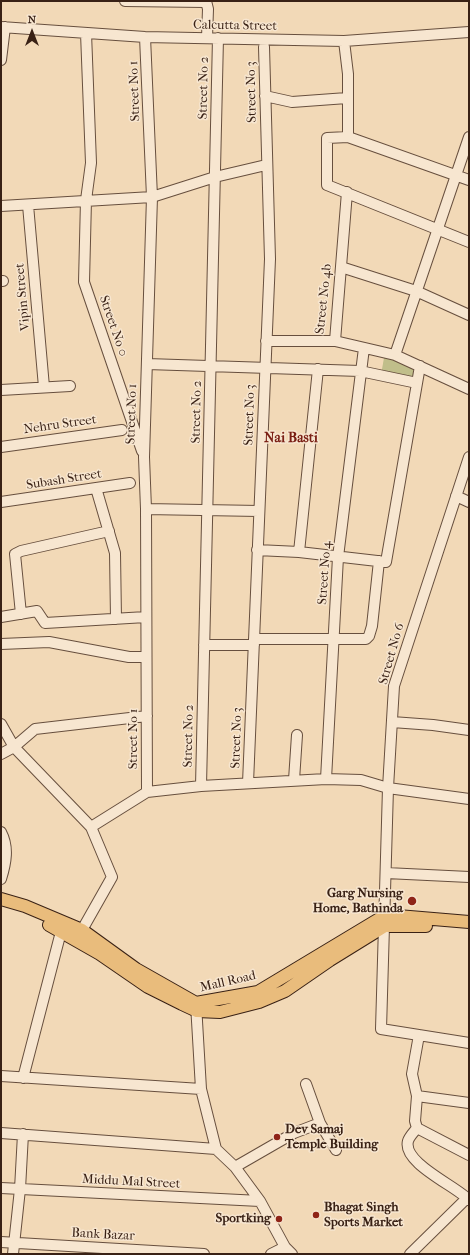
<!DOCTYPE html>
<html>
<head>
<meta charset="utf-8">
<style>
	body { margin:0 }
	#map { position:relative; width:470px; height:1255px; overflow:hidden; background:#f2d9b7; font-family:"IM FELL French Canon",serif }
	canvas { display:block }
	.frame { position:absolute; inset:0; border:2px solid #392115; pointer-events:none }
	.north { position:absolute; left:12px; top:12px; width:40px; height:40px; -webkit-text-stroke:3px #f7e6d0; paint-order:stroke; rotate:0deg; font-size:11px; font-weight:700; line-height:16px; text-align:center; color:#392115 }
	.north::after { content:''; display:block; margin:auto; width:14px; height:18px; background:#392115; clip-path:polygon(50% 0,100% 100%,50% 72%,0 100%) }
</style>
</head>
<body>
<div id="map">
<canvas width="470" height="1255"></canvas>
<div class="frame"></div>
<div class="north">N</div>
</div>
<script>
const context = document.querySelector('canvas').getContext('2d');
context.lineJoin = 'round';
function fillPath(path, color) { context.fillStyle = color; context.fill(path, 'evenodd'); }
function trace(path, color, width, dash) { context.strokeStyle = color; context.lineWidth = width; context.lineCap = dash ? 'butt' : 'round'; context.setLineDash(dash || []); context.stroke(path); }
function label(font, color, halo, rows, align = 'center') {
  context.font = font + ' "IM FELL French Canon",serif'; context.lineWidth = 3; context.setLineDash([]); context.textBaseline = 'middle'; context.strokeStyle = halo; context.fillStyle = color; for (const [text, x, y, turn = 0] of rows) {
    context.save(); context.translate(x, y); context.rotate((+turn || 0) * Math.PI / 180); context.textAlign = isNaN(turn) ? turn : align; if (halo) context.strokeText(text, 0, 0); context.fillText(text, 0, 0); context.restore();
  }
}
fillPath(new Path2D(`
	M385 352 420 366 417 383 381 375Z`), '#c0be8a');
const minor = new Path2D(`
	M125 1 205 2
	M206 1 208 9 207 38
	M1 27 145 37 344 41 469 32
	M86 33 91 163 86 200 84 282 142 451
	M145 37 152 197 144 457 146 509 147 792
	M344 41 348 74V137
	M1 60 5 27
	M265 96 292 102 347 98
	M469 137 395 355 469 389
	M469 180 348 137 327 138V185L469 242
	M28 205 44 387
	M1 206 152 197 215 177 266 165
	M341 267 416 291 469 315
	M1 281H3
	M266 341H335L347 192
	M335 341 395 355
	M147 364 360 371 417 383
	M1 390 70 386
	M1 447 122 430
	M469 457 394 686 388 788 381 1029 469 1043
	M96 488 115 553 116 619
	M456 496 469 502
	M1 502 130 483
	M146 509 259 511
	M257 550 299 552 386 562 420 366
	M299 552 318 369
	M21 614 15 554 21 551 109 531
	M1 617 37 611 45 623 146 617
	M254 639H366L369 636 372 626 379 561
	M1 644 49 642 129 657H146
	M204 645H254
	M392 722 433 725 469 730
	M1 724 14 747 35 729 147 716
	M1 754 14 747 91 827 112 877 82 930
	M326 779 338 557 364 348
	M294 780 297 735
	M248 783 270 259 264 47
	M201 786 218 38
	M91 827 147 792 201 786 326 779 361 780 388 788 469 799
	M1 832C9 847 6 863 1 879
	M386 873 469 877
	M196 1004 201 1089 216 1149 235 1167 260 1201 285 1247 292 1254
	M419 1035 412 1074 417 1096 415 1121 417 1128 469 1155
	M1 1076 201 1089
	M23 1078 63 924
	M306 1084 320 1123 336 1150
	M417 1096 469 1103
	M417 1128C414 1132 409 1137 408 1141 402 1163 456 1186 469 1200
	M1 1133 216 1149
	M235 1167 294 1133 320 1123
	M1 1188 260 1201
	M1 1242 204 1254
	M13 1254 20 1189 23 1134
	M271 1254 285 1247
	M410 1254 467 1198`);
const major = new Path2D(`
	M1 899 25 906 82 930 136 969 196 1003 258 992 386 915 469 922
	M49 925 100 954 148 987 182 1004 197 1011 220 1012 259 1002 285 991 330 960 385 926H426`);
trace(minor, '#674f3e', 12);
trace(major, '#392115', 14);
trace(minor, '#f7e6d0', 10);
trace(major, '#e9bc7c', 12);
for (const [x, y, r, color] of [
	[412,901,5,"#8f2418"],
	[277,1137,4,"#8f2418"],
	[316,1215,4,"#8f2418"],
	[279,1219,4,"#8f2418"]
]) { const dot = new Path2D(); dot.arc(x, y, r, 0, 2 * Math.PI); context.fillStyle = color; context.fill(dot); trace(dot, '#f7e6d0', 1.5); }
label('13px', '#392115', '#f7e6d0', [
	["Calcutta Street",235,26,1],
	["Street No 2",204,88,-89],
	["Street No 1",135,91,-92],
	["Street No 3",252,92,-91],
	["Vipin Street",23,297,-95],
	["Street No 4b",324,299,-84],
	["Street No 0",113,326,71],
	["Street No 2",197,412,-89],
	["Street No 1",132,414,-88],
	["Street No 3",250,415,-88],
	["Nehru Street",60,425,-8],
	["Subash Street",64,480,-9],
	["Street No 4",325,573,-86],
	["Street No 6",392,654,-74],
	["Street No 2",189,736,-89],
	["Street No 3",237,738,-88],
	["Street No 1",134,739,-90],
	["Mall Road",228,982,-13],
	["Middu Mal Street",131,1182,3],
	["Bank Bazar",103,1235,3]
]);
label('bold 13px', '#392115', '#f7e6d0', [
	["Garg Nursing",403,894],
	["Home, Bathinda",403,909],
	["Dev Samaj",285,1130,"left"],
	["Temple Building",285,1145,"left"],
	["Bhagat Singh",324,1208,"left"],
	["Sports Market",324,1223,"left"],
	["Sportking",271,1219]
], 'right');
label('bold 14px', '#7a1f14', '#f7e6d0', [
	["Nai Basti",291,439]
]);
</script>
</body>
</html>
